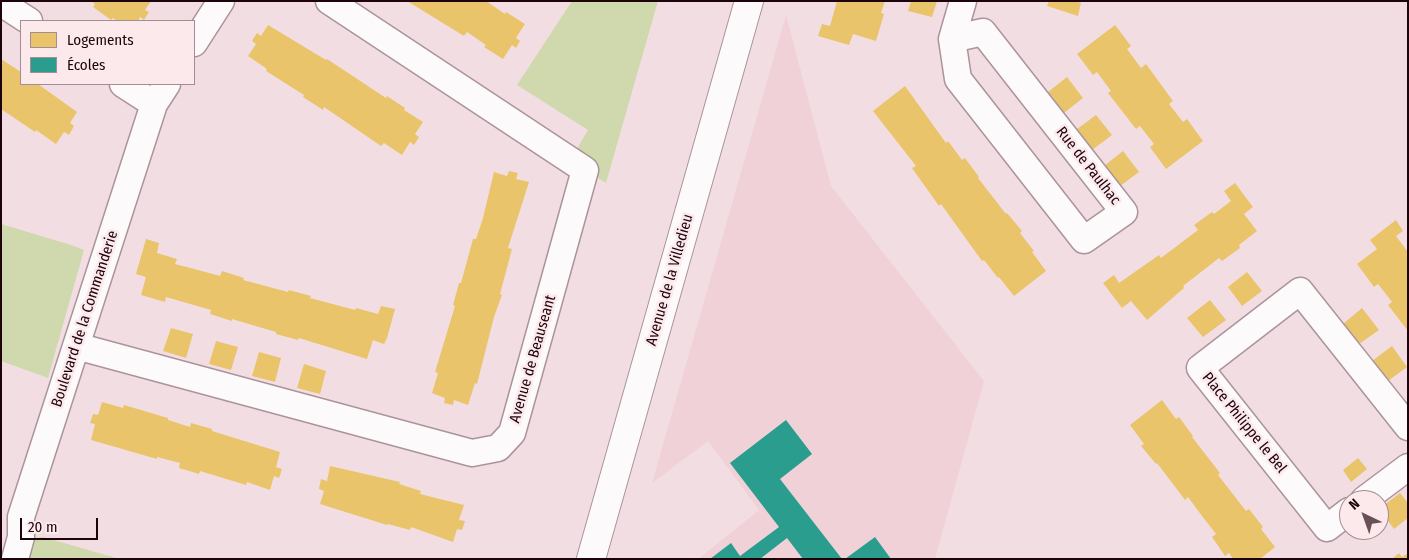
<!DOCTYPE html>
<html>
<head>
<meta charset="utf-8">
<style>
	body { margin:0 }
	#map { position:relative; width:1409px; height:560px; overflow:hidden; background:#f2dee2; font-family:"Fira Sans Condensed",sans-serif }
	canvas { display:block }
	.frame { position:absolute; inset:0; border:2px solid #1e030a; pointer-events:none }
	.legend { position:absolute; left:20px; top:20px; width:175px; height:65px; box-sizing:border-box; background:#fbe9ec; border:1px solid #a38d92; margin:0; padding:6px 9px; list-style:none; font-size:15px; color:#1e030a }
	.legend li { display:flex; align-items:center; gap:10px; height:25px }
	.legend b { width:25px; border:1px solid #a38d92 }
	.north { position:absolute; left:1339px; top:490px; width:50px; height:50px; box-sizing:border-box; background:#fbe9ec; border:1px solid #a38d92; border-radius:50%; rotate:318deg; font-size:14px; font-weight:700; line-height:20px; text-align:center; color:#1e030a }
	.north::after { content:''; display:block; margin:auto; width:18px; height:22px; background:#685056; clip-path:polygon(50% 0,100% 100%,50% 72%,0 100%) }
	.scale { position:absolute; left:20px; top:518px; width:78px; height:22px; box-sizing:border-box; border:2px solid #1e030a; border-top:0; padding-left:6px; font-size:15px; line-height:18px; white-space:nowrap; color:#1e030a; -webkit-text-stroke:4px #fbe9ec; paint-order:stroke }
</style>
</head>
<body>
<div id="map">
<canvas width="1409" height="560"></canvas>
<div class="frame"></div>
<ul class="legend">
<li><b style="height:14px;background:#e9c46a"></b>Logements</li>
<li><b style="height:14px;background:#2a9d8f"></b>Écoles</li>
</ul>
<div class="north">N</div>
<div class="scale">20 m</div>
</div>
<script>
const context = document.querySelector('canvas').getContext('2d');
context.lineJoin = 'round';
function fillPath(path, color) { context.fillStyle = color; context.fill(path, 'evenodd'); }
function trace(path, color, width, dash) { context.strokeStyle = color; context.lineWidth = width; context.lineCap = dash ? 'butt' : 'round'; context.setLineDash(dash || []); context.stroke(path); }
function label(font, color, halo, rows, align = 'center') {
  context.font = font + ' "Fira Sans Condensed",sans-serif'; context.lineWidth = 5; context.setLineDash([]); context.textBaseline = 'middle'; context.strokeStyle = halo; context.fillStyle = color; for (const [text, x, y, turn = 0] of rows) {
    context.save(); context.translate(x, y); context.rotate((+turn || 0) * Math.PI / 180); context.textAlign = isNaN(turn) ? turn : align; if (halo) context.strokeText(text, 0, 0); context.fillText(text, 0, 0); context.restore();
  }
}
fillPath(new Path2D(`
	M786 15 831 186 984 381 935 559H698L759 510 708 441 652 483Z`), '#f0d1d7');
fillPath(new Path2D(`
	M572 1H658L606 183 589 172 574 154 588 130 517 85Z
	M1 224 71 245 84 250 48 378 1 361Z
	M43 537 120 559H24L30 538Z`), '#d0d8ad');
fillPath(new Path2D(`
	M91 1H151L145 10 149 12 144 20 140 17 138 21H117L113 18 111 20 93 7 95 4Z
	M407 1H486L505 14 506 12 525 24 516 38 520 41 516 48 512 45 503 59 484 47 486 45 467 32 464 36Z
	M837 1H885L881 13 884 14 876 41 853 34 849 45 818 36 822 24 830 26Z
	M911 1H937L932 17 908 11Z
	M1049 1H1075L1081 3 1078 16 1047 6Z
	M268 25 326 60 327 59 386 98 387 96 405 108 404 110 423 122 415 134 419 137 414 145 410 142 402 155 384 143 381 146 324 107 323 110 303 97 304 95 266 71 267 69 248 56 256 44 252 41 257 33 261 36Z
	M1115 25 1131 46 1127 49 1141 68 1146 64 1173 101 1169 104 1183 122 1187 119 1203 141 1166 169 1150 147 1154 144 1140 126 1136 129 1108 93 1111 91 1097 72 1093 75 1077 54Z
	M1 59 21 72V84H38L77 112 70 123 74 126 69 135 64 132 56 144 36 130 35 132 1 109Z
	M1067 77 1083 98 1064 113 1048 92Z
	M905 86 946 143 948 141 962 160 965 158 979 177 978 178 1006 214 1007 213 1022 231 1020 233 1034 251 1032 252 1046 271 1014 296 999 277 998 278 984 260 982 261 941 204 939 206 912 168 916 166 873 111Z
	M1096 115 1112 135 1092 150 1077 129Z
	M1123 151 1139 172 1120 186 1104 166Z
	M509 171 518 173 516 179 529 182 508 248 512 249 500 294 502 295 494 317 477 384 475 383 468 405 454 400 453 405 444 403 445 398 432 393 438 373 435 372 455 306 453 305 459 283H461L473 239H476L483 218 494 172 507 176Z
	M1235 183 1253 207 1244 214 1257 231 1239 245 1240 248 1222 261 1219 258 1183 286 1184 288 1147 320 1131 301 1122 308 1103 283 1114 275 1119 283 1159 255 1161 258 1198 230 1194 225 1212 212 1214 214 1231 201 1224 191Z
	M1396 220 1403 231 1396 236 1408 252V331L1388 305 1392 302 1378 284 1374 287 1357 264 1377 249 1370 240Z
	M146 239 159 243 157 253 177 259 175 264 198 270 220 276 222 271 244 278 243 280 288 292 289 290 311 296 310 298 355 310 356 308 378 314 381 306 395 309 387 338 384 344 373 340 367 359 299 338 298 340 276 334V332L232 319V321L210 314 211 310 166 297 165 302 141 295 146 277 136 274Z
	M1247 272 1262 291 1242 306 1228 287Z
	M1210 300 1226 320 1203 337 1187 318Z
	M1362 308 1379 330 1359 344 1343 324Z
	M171 328 193 334 186 358 163 351Z
	M216 341 238 347 231 370 209 364Z
	M1392 346 1407 367 1388 381 1372 361Z
	M259 352 281 358 275 382 252 376Z
	M304 364 326 371 320 394 297 388Z
	M1162 400 1176 419 1179 417 1193 436 1192 437 1220 473 1218 475 1246 511 1249 509 1263 527 1261 529 1275 547 1260 559H1233L1229 553 1225 556 1212 537 1216 534 1202 516 1188 497 1185 500 1157 463 1156 464 1141 446 1144 444 1130 425Z
	M102 402 123 408 124 405 168 418V420L190 427 191 423 212 429V431L280 452 276 467 282 469 279 478 274 476 270 490 247 482 246 485 200 471 199 474 179 468 180 463 157 457V459L91 440 95 424 90 423 93 414 98 415Z
	M1358 458 1367 469 1351 482 1343 470Z
	M330 466 400 482 399 484 421 491 420 494 464 505 459 520 465 521 462 530 457 529 453 542 411 527 410 530 388 524 387 525 320 504 324 491 319 489 321 479 327 481Z
	M1400 493 1408 503V518L1394 529 1379 509Z
	M1399 553 1402 557 1408 553V559H1392Z`), '#e9c46a');
fillPath(new Path2D(`
	M786 420 812 454 780 479 842 559H803L787 538 760 559H710L731 543 740 556 779 527 730 463Z
	M875 537 891 559H845Z`), '#2a9d8f');
const minor = new Path2D(`
	M1 3 29 21
	M952 39 983 32 1124 212 1084 240 958 79 952 39 963 1
	M194 43 221 1
	M123 84 154 104
	M76 346 472 453 498 448 512 433 585 170 329 1
	M1364 500 1408 467
	M1349 511 1327 528 1200 368 1300 291 1408 427
	M15 559 21 537V517L154 104 167 84`);
const tertiary = new Path2D(`
	M591 559 749 1`);
trace(minor, '#ab9499', 29);
trace(tertiary, '#ab9499', 30);
trace(minor, '#fdfafb', 26);
trace(tertiary, '#fdfafb', 28);
label('15px', '#1e030a', '#fbe9ec', [
	["Rue de Paulhac",1088,166,52],
	["Avenue de la Villedieu",670,280,-74],
	["Boulevard de la Commanderie",85,319,-72],
	["Avenue de Beauseant",533,359,-74],
	["Place Philippe le Bel",1244,423,51]
]);
</script>
</body>
</html>
